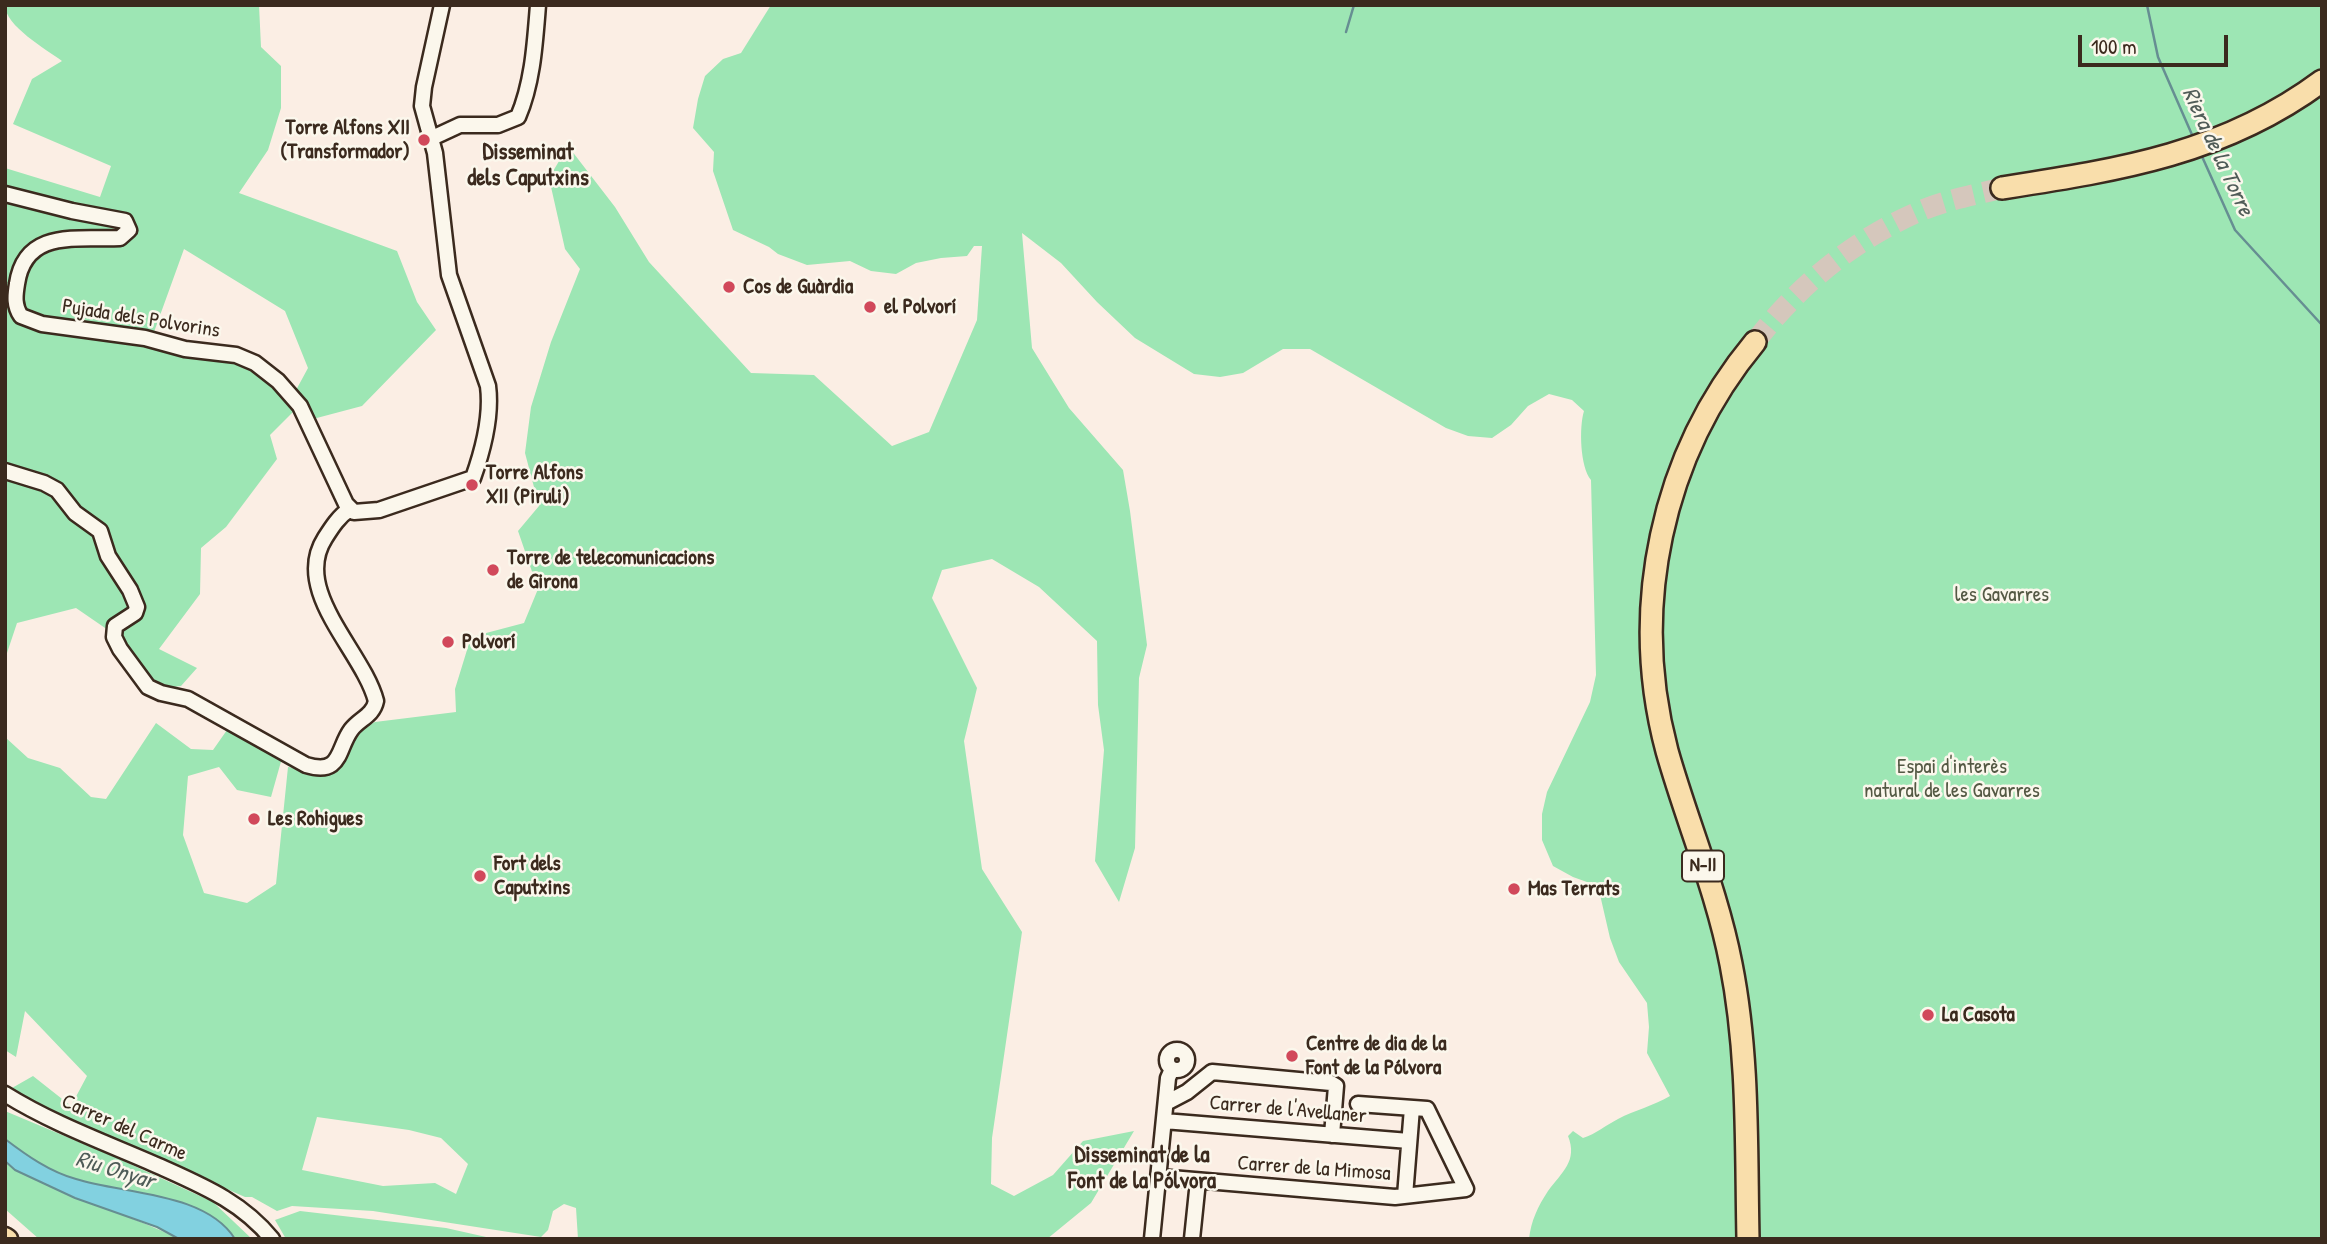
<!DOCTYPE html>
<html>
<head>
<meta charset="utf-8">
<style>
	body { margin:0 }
	#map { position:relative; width:2327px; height:1244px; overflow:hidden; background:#fbeee4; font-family:"Patrick Hand",sans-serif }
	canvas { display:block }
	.frame { position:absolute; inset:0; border:7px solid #3b2a1e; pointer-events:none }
	.scale { position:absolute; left:2078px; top:35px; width:150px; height:32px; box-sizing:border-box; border:4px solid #3b2a1e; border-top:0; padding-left:9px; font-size:21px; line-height:24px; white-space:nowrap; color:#3b2a1e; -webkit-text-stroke:5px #fbf7ec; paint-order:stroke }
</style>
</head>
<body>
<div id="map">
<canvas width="2327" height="1244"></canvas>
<div class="frame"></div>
<div class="scale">100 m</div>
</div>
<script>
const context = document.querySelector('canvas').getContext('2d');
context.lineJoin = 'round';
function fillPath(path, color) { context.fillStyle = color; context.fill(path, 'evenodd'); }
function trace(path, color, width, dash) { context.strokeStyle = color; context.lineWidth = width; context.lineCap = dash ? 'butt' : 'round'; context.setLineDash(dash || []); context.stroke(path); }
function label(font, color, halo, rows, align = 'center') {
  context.font = font + ' "Patrick Hand",sans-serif'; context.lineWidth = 5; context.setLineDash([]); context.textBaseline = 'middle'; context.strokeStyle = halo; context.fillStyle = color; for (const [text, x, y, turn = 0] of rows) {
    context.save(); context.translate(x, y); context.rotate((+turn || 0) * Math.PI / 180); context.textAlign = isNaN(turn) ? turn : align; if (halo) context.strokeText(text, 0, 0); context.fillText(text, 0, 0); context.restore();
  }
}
fillPath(new Path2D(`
	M5 5H259L261 47 281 66V108L268 150 239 193 397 251 417 302 436 330 362 406 313 419 295 392 308 368 285 311 184 249 154 332 43 318 26 312C24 293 24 275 32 257L82 243 108 244 130 240 133 226 5 189V168L100 197 111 166 13 124 32 79 62 61C46 49 5 26 5 5Z
	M771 5H2322V1239H1529C1531 1221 1538 1206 1548 1191 1562 1172 1578 1161 1568 1136L1573 1131 1583 1138C1596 1134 1606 1125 1618 1119 1635 1110 1653 1106 1670 1096L1647 1053 1649 1027 1647 1003 1619 962 1610 938 1598 886 1573 877 1553 866 1542 840V814L1547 792 1590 702 1596 675 1591 480C1580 467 1579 427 1584 411L1572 400 1549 394 1528 406 1511 425 1492 438 1468 436 1446 428 1310 349H1283L1243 373 1220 377 1194 374 1135 338 1097 302 1061 263 1022 233 1032 348 1069 408 1123 470 1130 511 1147 645 1139 678 1135 848 1119 902 1095 861 1104 750 1098 705 1097 641 1039 587 992 559 942 570 932 598 977 688 964 741 982 869 1022 932 992 1138 991 1184 1014 1196 1053 1175 1083 1141 1134 1131 1091 1203 1047 1239H578L576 1208 564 1204 553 1211 548 1230 541 1237 373 1211 292 1206 277 1211 252 1197H245L33 1103 12 1088 33 1076 71 1106 87 1076 25 1011 16 1057 5 1050V737L28 758 60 768 91 797 106 799 156 723 191 749 213 750 227 730 282 758 271 797 237 790 219 767 188 776 183 835 204 893 247 903 276 884 288 767 325 772 354 733 375 722 456 712 455 689 471 637 524 623 538 589 518 531 539 506 525 453 531 407 551 342 580 269 565 249 549 178 568 146 615 207 649 262 751 373 814 375 892 446 929 432 977 320 982 246H974L967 256 941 258 916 263 896 274 871 271 850 261 807 265 778 254 769 247 733 230 713 171 714 152 693 128 698 99 705 76 723 59 741 53ZM317 1117 409 1130 441 1138 468 1164 456 1194 435 1183 383 1186 302 1170Z
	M5 200 114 224 113 234C46 240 2 230 13 318L31 328 145 344 240 361 277 387 295 410 270 435 277 459 226 527 201 548 200 594 159 649 197 668 181 686C174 687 165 688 159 685 144 677 121 644 121 629L142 607 76 506 5 466Z
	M5 475 43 486 96 531 131 598 129 613 108 630 76 608 17 623 5 659Z
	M5 1111 117 1158 213 1202 252 1239H235C206 1192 124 1194 76 1179 50 1172 26 1156 5 1139Z
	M5 1161C18 1172 32 1178 48 1185 91 1205 137 1218 179 1239H39L5 1209Z
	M300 1211 446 1228 495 1239H286L275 1220Z`), '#9de6b4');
const water = new Path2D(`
	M5 1139C26 1155 50 1172 76 1179 123 1194 206 1192 235 1239H179L157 1227 75 1198 15 1170 5 1161Z`);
fillPath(water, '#82d1e0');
trace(water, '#668e92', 2);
trace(new Path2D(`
	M2147 5 2158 57 2193 137
	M1346 32 1354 5
	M2200 152 2235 230 2322 325`), '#668e92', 2.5);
trace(new Path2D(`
	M1755 342C1798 286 1853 240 1918 212 1945 200 1974 195 2002 188`), '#d5c7bc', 21, [21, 10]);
const minor = new Path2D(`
	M432 138 460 125H498L518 117C533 82 535 42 538 5
	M5 194 72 211 125 221 129 230 120 238C78 240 25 228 17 284 15 296 14 306 21 316L42 324 145 338 185 349 236 355 255 363 278 381 300 406 346 504 354 512 379 510 473 478C483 450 492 417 488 386L449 275 435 153 422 106 424 87 442 5
	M5 471 44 483 57 490 75 513 100 531 108 556 130 590 137 607 135 613 115 626 114 637 120 649 148 687 161 693 188 699 306 765C342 776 337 749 351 730 359 719 373 716 376 701 363 651 291 591 325 538 332 527 339 516 350 509
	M1167 1060a10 10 0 1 1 20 0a10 10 0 1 1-20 0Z
	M5 1094C53 1124 109 1144 161 1167 203 1186 242 1202 272 1239
	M1166 1103 1187 1092 1212 1072 1331 1083 1336 1086 1332 1135
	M1164 1121 1409 1141
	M1159 1177 1395 1197 1466 1189 1427 1109 1358 1104
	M1405 1196 1412 1108
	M1152 1239 1168 1078 1172 1069
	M1192 1239 1198 1181`);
const major = new Path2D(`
	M5 1237 8 1239`);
const highway = new Path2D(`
	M2002 188C2118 170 2224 154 2322 81
	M1748 1239C1746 1147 1749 1055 1731 964 1717 891 1687 822 1667 751 1629 609 1661 455 1755 342`);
trace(minor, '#3b2a1e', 19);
trace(major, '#3b2a1e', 23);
trace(highway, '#3b2a1e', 26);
trace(minor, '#fbf7ec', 14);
trace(major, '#f9deab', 18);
trace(highway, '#f9deab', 21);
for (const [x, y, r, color] of [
	[424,140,7,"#d1495b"],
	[729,287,7,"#d1495b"],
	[870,307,7,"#d1495b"],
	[472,485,7,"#d1495b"],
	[493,570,7,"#d1495b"],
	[448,642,7,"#d1495b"],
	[254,819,7,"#d1495b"],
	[480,876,7,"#d1495b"],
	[1514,889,7,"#d1495b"],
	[1928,1015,7,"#d1495b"],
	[1292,1056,7,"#d1495b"]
]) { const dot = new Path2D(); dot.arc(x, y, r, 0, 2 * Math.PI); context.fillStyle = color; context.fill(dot); trace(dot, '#fbf7ec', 2.5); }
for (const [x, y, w] of [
	[1703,866,42]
]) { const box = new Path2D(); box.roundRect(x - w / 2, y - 15.5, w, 31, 5); context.fillStyle = '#fbf7ec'; context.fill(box); trace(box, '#3b2a1e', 2); }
label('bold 19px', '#3b2a1e', null, [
	["N-II",1703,866]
]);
label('bold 21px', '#3b2a1e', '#fbf7ec', [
	["Torre Alfons XII",410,128,"right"],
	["(Transformador)",410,152,"right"],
	["Cos de Guàrdia",743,287],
	["el Polvorí",884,307],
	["Torre Alfons",486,473],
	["XII (Piruli)",486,497],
	["Torre de telecomunicacions",507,558],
	["de Girona",507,582],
	["Polvorí",462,642],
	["Les Rohigues",268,819],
	["Fort dels",494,864],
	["Caputxins",494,888],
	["Mas Terrats",1528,889],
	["La Casota",1942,1015],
	["Centre de dia de la",1306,1044],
	["Font de la Pólvora",1306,1068]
], 'left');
label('21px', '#3b2a1e', '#fbf7ec', [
	["Pujada dels Polvorins",141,319,9],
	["Carrer de l'Avellaner",1288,1110,5],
	["Carrer del Carme",124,1128,24],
	["Carrer de la Mimosa",1314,1169,4]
]);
label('21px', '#545944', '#fbf7ec', [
	["les Gavarres",2002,595],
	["Espai d'interès",1952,767],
	["natural de les Gavarres",1952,791]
]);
label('italic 23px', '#505c58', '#fbf7ec', [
	["Riera de la Torre",2217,152,65],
	["Riu Onyar",115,1171,17]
]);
label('bold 23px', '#3b2a1e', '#fbf7ec', [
	["Disseminat",528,153],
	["dels Caputxins",528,179],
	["Disseminat de la",1142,1156],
	["Font de la Pólvora",1142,1182]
]);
</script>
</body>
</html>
